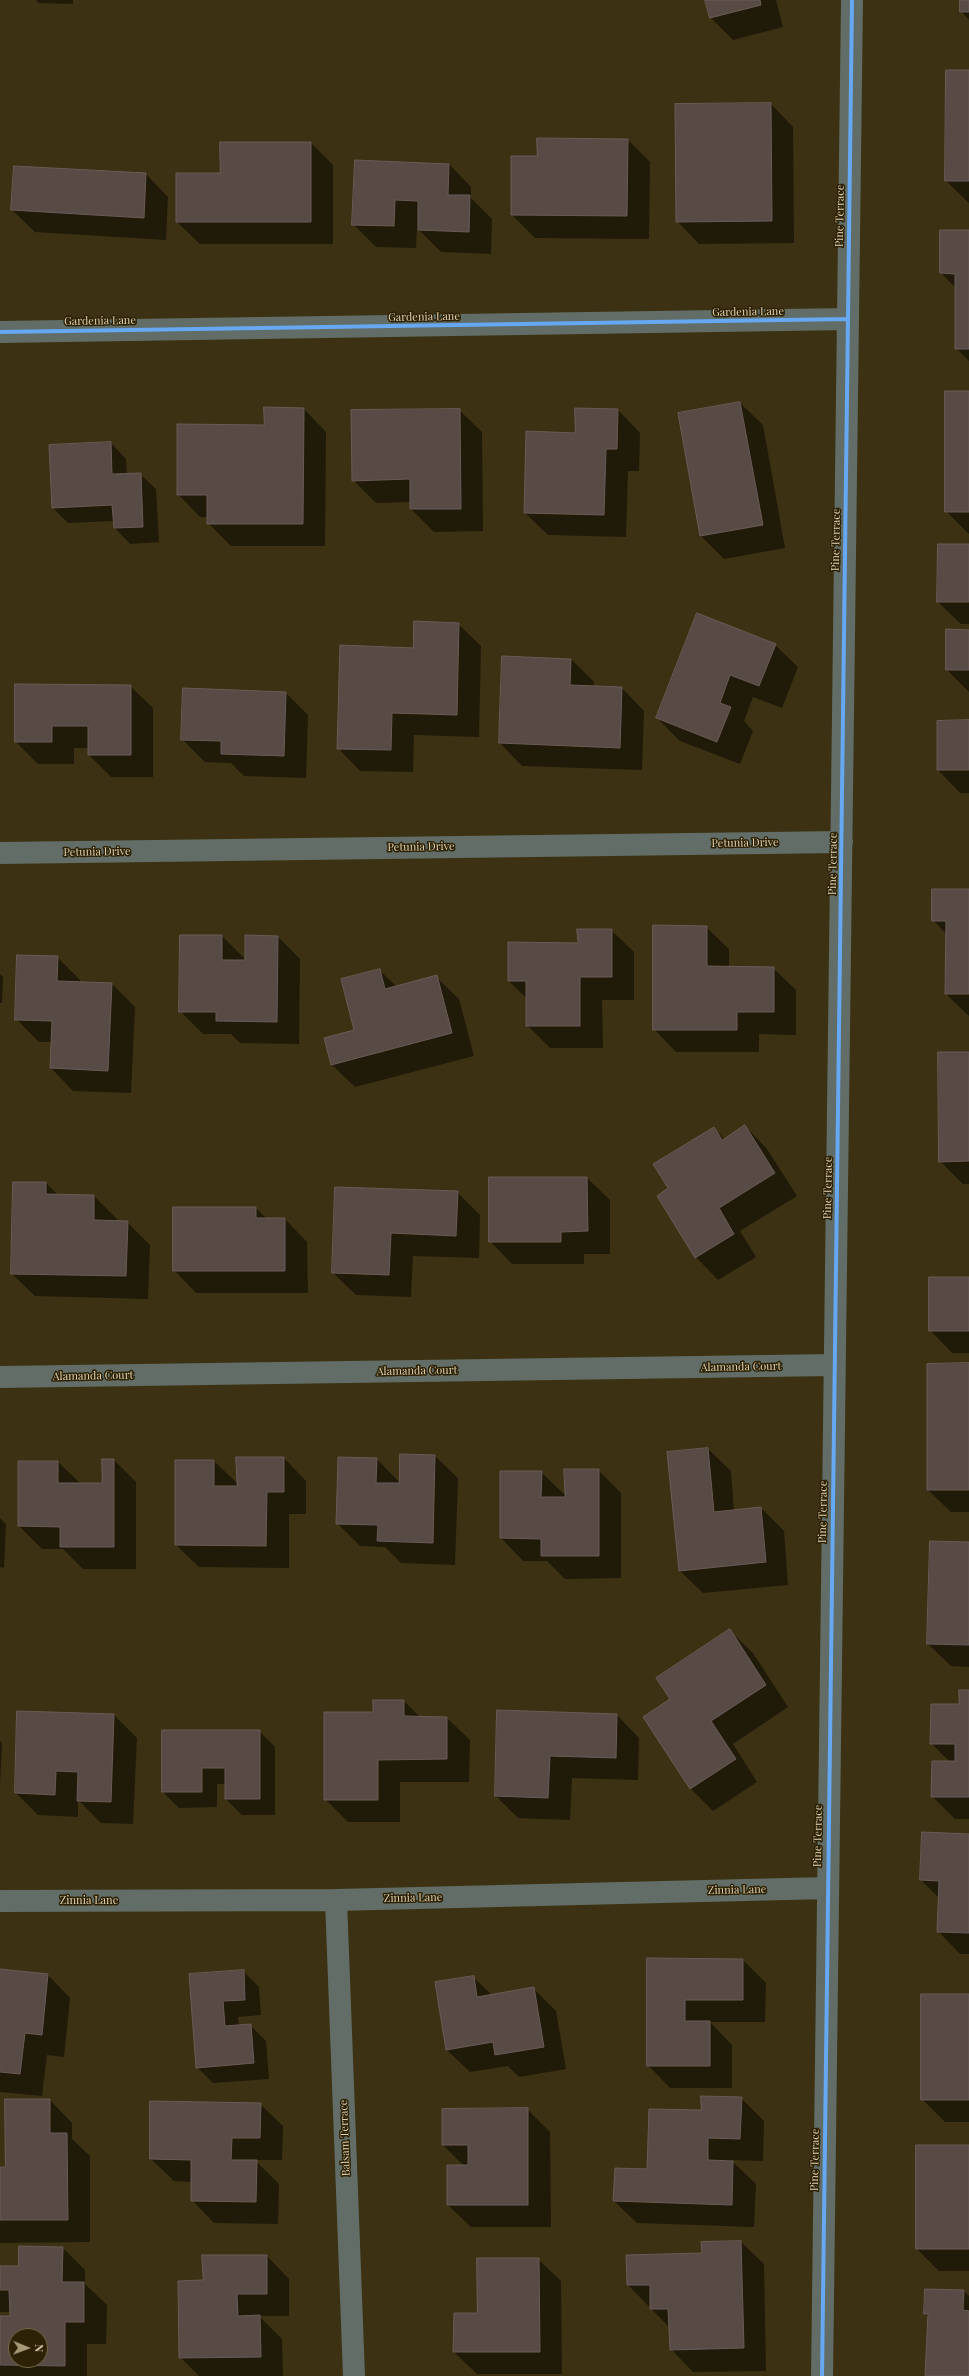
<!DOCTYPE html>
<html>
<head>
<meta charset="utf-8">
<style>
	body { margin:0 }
	#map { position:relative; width:969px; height:2376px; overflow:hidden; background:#3c3112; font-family:"Playfair Display",serif }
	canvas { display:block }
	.north { position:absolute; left:8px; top:2328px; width:40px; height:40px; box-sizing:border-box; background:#2d2205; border:1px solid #75684a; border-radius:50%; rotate:91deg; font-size:11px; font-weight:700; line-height:16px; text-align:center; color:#e0d2b1 }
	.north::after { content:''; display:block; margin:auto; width:14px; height:18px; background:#a79a79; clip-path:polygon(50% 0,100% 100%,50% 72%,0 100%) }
</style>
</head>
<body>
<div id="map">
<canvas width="969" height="2376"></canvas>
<div class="north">N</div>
</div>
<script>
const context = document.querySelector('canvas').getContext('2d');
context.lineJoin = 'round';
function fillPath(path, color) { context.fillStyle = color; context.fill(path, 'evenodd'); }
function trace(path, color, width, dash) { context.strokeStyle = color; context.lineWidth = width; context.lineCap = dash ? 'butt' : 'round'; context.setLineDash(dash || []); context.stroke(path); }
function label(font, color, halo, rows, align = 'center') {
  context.font = font + ' "Playfair Display",serif'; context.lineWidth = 3; context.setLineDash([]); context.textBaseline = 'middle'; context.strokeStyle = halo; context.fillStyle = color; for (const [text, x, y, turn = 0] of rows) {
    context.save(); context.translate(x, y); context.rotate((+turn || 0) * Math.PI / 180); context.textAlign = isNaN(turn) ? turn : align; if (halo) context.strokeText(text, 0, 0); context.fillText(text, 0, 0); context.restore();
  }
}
fillPath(new Path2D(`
	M36 0H73V4L39 3Z
	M706 0H776L783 27 733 40 711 18Z
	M961 0H969V20L961 11Z
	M969 71V203L946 181Z
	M771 104 793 127 794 243 699 244 677 221Z
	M628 140 650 162 649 239 535 238 512 215V157H538Z
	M311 143 333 165V244H200L177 222 221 174Z
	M449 164 471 187V198L492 219 491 254 441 252 417 228 416 248 376 247 353 224Z
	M146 174 168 197 166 240 35 232 12 210Z
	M969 231V361L956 348V288L941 273Z
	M969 392V534L946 511Z
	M740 403 763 425 785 548 724 559 701 536 680 414Z
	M304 409 326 432 325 546H231L208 523V517H200L178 494 265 426Z
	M459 410 482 432 483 531 434 532 411 509V502L376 503 353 480Z
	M618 410 640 433 639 471H628L626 537 548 535 525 513 576 434Z
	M111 443 126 459 127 474H140L156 489 159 542 130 544 115 528 114 521 68 523 53 508Z
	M969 545V624H961L938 602Z
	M458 624 481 646 479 737 414 735 413 772 360 771 338 748 414 649Z
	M969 631V692L947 670Z
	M775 645 798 667 782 708 753 697 744 721 753 731 740 764 680 741 657 718Z
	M503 657 571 659 594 682 593 687 622 688 644 711 642 770 522 766 500 743Z
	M130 686 153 708V777H111L89 755V748H74V764H38L16 742Z
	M286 693 308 715 306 778 244 776 231 763 205 762 182 739Z
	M969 721V793H960L938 770Z
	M969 890V1016L946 994 947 935 933 920Z
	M706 927 729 949V967L773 968 796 990V1035L759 1034V1052H676L654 1029Z
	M611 930 634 952V1000H602L603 1048H550L527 1025V999L509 981V943L579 944Z
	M222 936 246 960 278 937 300 959 299 1044 240 1043 231 1034H203L180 1011Z
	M57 957 80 980V983L112 984 135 1007 131 1093 73 1091 51 1068 52 1042H39L16 1019Z
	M379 970 397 987 436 977 459 999 474 1056 355 1087 332 1065 356 1030Z
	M0 974 3 977 2 1003H0Z
	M969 1053V1184H963L940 1161Z
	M745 1126 767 1149 797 1196 740 1231 756 1257 718 1280 696 1257 670 1189 714 1128 724 1139Z
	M587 1178 610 1200V1254H584V1264H512L490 1241Z
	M46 1183 58 1195 94 1196 117 1219V1222H127L150 1245 148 1299 35 1296 12 1274Z
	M336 1188 457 1192 480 1215 479 1258 413 1256 411 1297 356 1295 333 1273Z
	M256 1208 267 1219H285L307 1242 308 1293H196L174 1270Z
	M969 1278V1353H952L930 1330Z
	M969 1364V1512H951L928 1490Z
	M708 1449 731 1471 734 1511 761 1508 784 1531 788 1585 703 1593 680 1571Z
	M435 1456 458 1478 455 1565 401 1563 385 1547 360 1546 337 1523 377 1459 400 1483Z
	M284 1458 306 1481V1514H289V1568L199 1567 176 1545V1461H214L238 1484Z
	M114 1460 136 1482V1569H83L63 1549H42L19 1526 58 1462 81 1484H103Z
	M598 1470 621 1493V1578L565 1579 547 1561H523L501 1538V1472H541L566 1496Z
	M0 1518 6 1524 4 1568 0 1567Z
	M969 1543V1667L951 1666 928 1644Z
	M730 1631 753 1653 788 1707 733 1744 757 1782 713 1811 691 1789 644 1717 671 1699Z
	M969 1691V1819H955L932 1796 950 1762 931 1743Z
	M404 1701 420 1717 447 1718 470 1740 469 1782H400V1822H348L325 1799 374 1713Z
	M498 1711 617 1715 639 1738 638 1780 572 1778 570 1820 518 1818 496 1796Z
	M18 1712 114 1715 137 1738 133 1824 101 1823 78 1800V1817L38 1815 16 1793Z
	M163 1731H259L275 1747V1815H242L226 1799V1784H217V1807L179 1808 163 1792Z
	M0 1741 2 1743 0 1785Z
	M969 1835V1954H960L938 1931 939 1898 921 1880Z
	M648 1959 743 1960 766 1983 765 2022H710L732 2045V2088H670L648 2065Z
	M0 1970 48 1975 70 1998 64 2057 47 2055 42 2096 0 2092Z
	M243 1971 259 1987 261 2015 238 2017 239 2026 250 2025 266 2041 269 2079 213 2083 197 2067 191 1975Z
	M473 1977 492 1995 534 1989 556 2011 566 2069 519 2077 508 2066 470 2072 447 2050Z
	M969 1995V2122H945L922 2099Z
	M741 2098 764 2121 763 2161 731 2160 756 2184 754 2227 637 2223 614 2201 648 2170 702 2111Z
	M50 2100 72 2123V2139L90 2156V2242L0 2243V2168H6Z
	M260 2104 283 2126 282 2160H255L279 2184 278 2224 214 2223 192 2200V2182L174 2181 151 2159Z
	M527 2109 550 2132 551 2227H471L448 2205 464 2166 443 2145Z
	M969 2146V2271H939L917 2249Z
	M741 2242 764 2264 766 2371 693 2372 671 2349 670 2328 628 2285 703 2254 702 2243Z
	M63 2248 85 2270V2284L107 2305 106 2344H87V2376H0V2317H11V2312H0V2267H19ZM16 2336H40V2360H16Z
	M267 2256 289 2279V2316H259L282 2339 283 2376H199L180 2357 204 2281Z
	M538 2259 561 2281 562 2374H477L454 2352Z
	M964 2291 969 2296V2376H926L929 2318 925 2314Z`), '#0007');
const building = new Path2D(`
	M705 0H760L761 5 710 18Z
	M960 0H969V12H960Z
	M946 70H969V181H945Z
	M771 103 772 221 676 222 675 104Z
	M537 138 628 139 627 216 511 215V156H537Z
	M220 142H311V222H176V173H220Z
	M355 160 449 164 448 195H470L469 232 418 230V201L395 200 394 226 352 225Z
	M14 166 146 173 144 218 11 210Z
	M940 230H969V349H955V274L940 273Z
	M945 391H969V512H945Z
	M740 402 763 525 700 536 678 413Z
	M264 407 304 408 303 524H207V495H177V424L264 425Z
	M575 408 618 409 617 449H606L604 515 524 513 526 431 575 433Z
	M460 409 461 509H410V479L352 481 351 410Z
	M111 442 112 474 141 473 143 527 114 528 112 505 52 508 49 445Z
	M938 544H969V602H937Z
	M697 613 776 644 759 686 730 675 720 703 731 707 717 742 656 718Z
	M414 621 459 623 457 715 392 713 391 750 337 749 340 645 413 648Z
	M946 629 969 630V670H946Z
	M502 656 571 659 570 685 622 687 620 748 499 743Z
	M15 684 131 685V755H88V726H52V742H15Z
	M183 688 286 692 284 756 221 754V741L181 740Z
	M969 720V770H937V721Z
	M932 889H969V994H945L946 921H932Z
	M653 925 707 926V966L774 967V1012H737V1030H653Z
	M577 929H612V977H580V1026H526V981H508V942L578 943Z
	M180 935H222V960H245V935L278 936 277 1022 216 1021V1012H179Z
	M17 955 58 956 57 981 112 983 108 1071 50 1068 52 1021 15 1020Z
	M380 969 385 989 437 975 452 1033 331 1065 324 1038 354 1030 341 979Z
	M938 1052H969V1161L939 1162Z
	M745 1125 775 1173 719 1208 734 1234 695 1258 657 1196 668 1188 653 1164 714 1127 722 1140Z
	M489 1177H587L588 1231 561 1232V1242H489Z
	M13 1182H46V1194L94 1195V1220L128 1221 126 1276 11 1274Z
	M335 1187 458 1191 456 1236 391 1233 389 1275 332 1273Z
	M173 1207H256V1218H285V1271H173Z
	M929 1277H969V1331H929Z
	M969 1363V1490H927V1364Z
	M708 1448 714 1512 761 1507 766 1562 679 1571 667 1452Z
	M400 1454 435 1455 433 1543 377 1541 378 1525 336 1524 338 1457 377 1458 376 1483H399Z
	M236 1457H284V1492H267L266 1546 175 1545V1460H214V1486H237Z
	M102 1459H114V1547H60V1527L18 1526V1461H58V1483H102Z
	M564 1469H599V1556H541V1539L500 1538V1471H542L541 1497H565Z
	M930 1541 969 1542V1645L927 1644Z
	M730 1629 766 1685 711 1721 736 1759 690 1789 643 1717 670 1699 656 1678Z
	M959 1690H969V1797H931L932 1761H955V1744H930L931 1704H959Z
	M373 1700H404V1716L447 1717V1759L378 1760V1800H324V1712H373Z
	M497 1710 617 1714 616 1758 550 1756 548 1798 495 1796Z
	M17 1711 114 1714 111 1802 77 1801 78 1772 56 1771 55 1795 15 1793Z
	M162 1730H260V1799H225V1768H202V1792H162Z
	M922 1832 969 1834V1933L937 1932 939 1881 920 1880Z
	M647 1958 743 1959V2000H685V2021H710V2066H647Z
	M0 1969 48 1974 42 2035 25 2033 20 2074 0 2072Z
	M244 1970 245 2000 223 2001 225 2026 251 2024 254 2063 196 2068 189 1974Z
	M474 1976 477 1997 534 1987 544 2047 495 2055 493 2042 446 2050 435 1982Z
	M921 1994H969V2100H921Z
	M701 2096 742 2097 740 2139 708 2138V2160L733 2161 732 2205 613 2201 615 2168 647 2169 649 2109 701 2110Z
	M5 2099H50V2133H67L68 2220H0V2167H5Z
	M150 2101 261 2103 260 2138H232L231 2160H257L256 2202 191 2201V2160L150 2159Z
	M528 2108V2205H447V2165H468V2145H442V2109Z
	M916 2145H969V2249H916Z
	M741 2241 744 2348 670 2350 668 2309H650V2285H627L626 2255 702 2253 701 2242Z
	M19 2246 63 2247 62 2282H84V2322H65V2366L0 2365V2316H10L9 2290H0V2266H18ZM16 2336H40V2360H16Z
	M202 2255H267V2294H237L238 2316 260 2315 261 2357 179 2358 178 2281 203 2280Z
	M477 2258H539L540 2352H453L454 2313H477Z
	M925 2289 964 2290 963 2310 969 2311V2376H925L928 2314H924Z`);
fillPath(building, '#584a45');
trace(building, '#6a5b56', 1);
trace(new Path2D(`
	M0 332 848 319
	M0 853 842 842
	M0 1377 834 1365
	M336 1900 354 2376
	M0 1901 336 1900 827 1888
	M822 2376 852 0`), '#616d66', 22);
trace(new Path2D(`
	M0 332 848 319
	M822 2376 852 0`), '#66a8f1', 4);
label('11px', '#e0d2b1', '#2d2205', [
	["Pine Terrace",840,216,-89],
	["Gardenia Lane",748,312,-1],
	["Gardenia Lane",424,317,-1],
	["Gardenia Lane",100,321,-1],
	["Pine Terrace",836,540,-89],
	["Petunia Drive",745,843,-1],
	["Petunia Drive",421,847,-1],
	["Petunia Drive",97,852,-1],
	["Pine Terrace",833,864,-89],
	["Pine Terrace",828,1188,-89],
	["Alamanda Court",741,1367,-1],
	["Alamanda Court",417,1371,-1],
	["Alamanda Court",93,1376,-1],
	["Pine Terrace",823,1512,-89],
	["Pine Terrace",818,1836,-89],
	["Zinnia Lane",737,1890,-1],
	["Zinnia Lane",413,1898,-1],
	["Zinnia Lane",89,1901],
	["Balsam Terrace",345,2138,-92],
	["Pine Terrace",815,2160,-89]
]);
</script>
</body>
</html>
